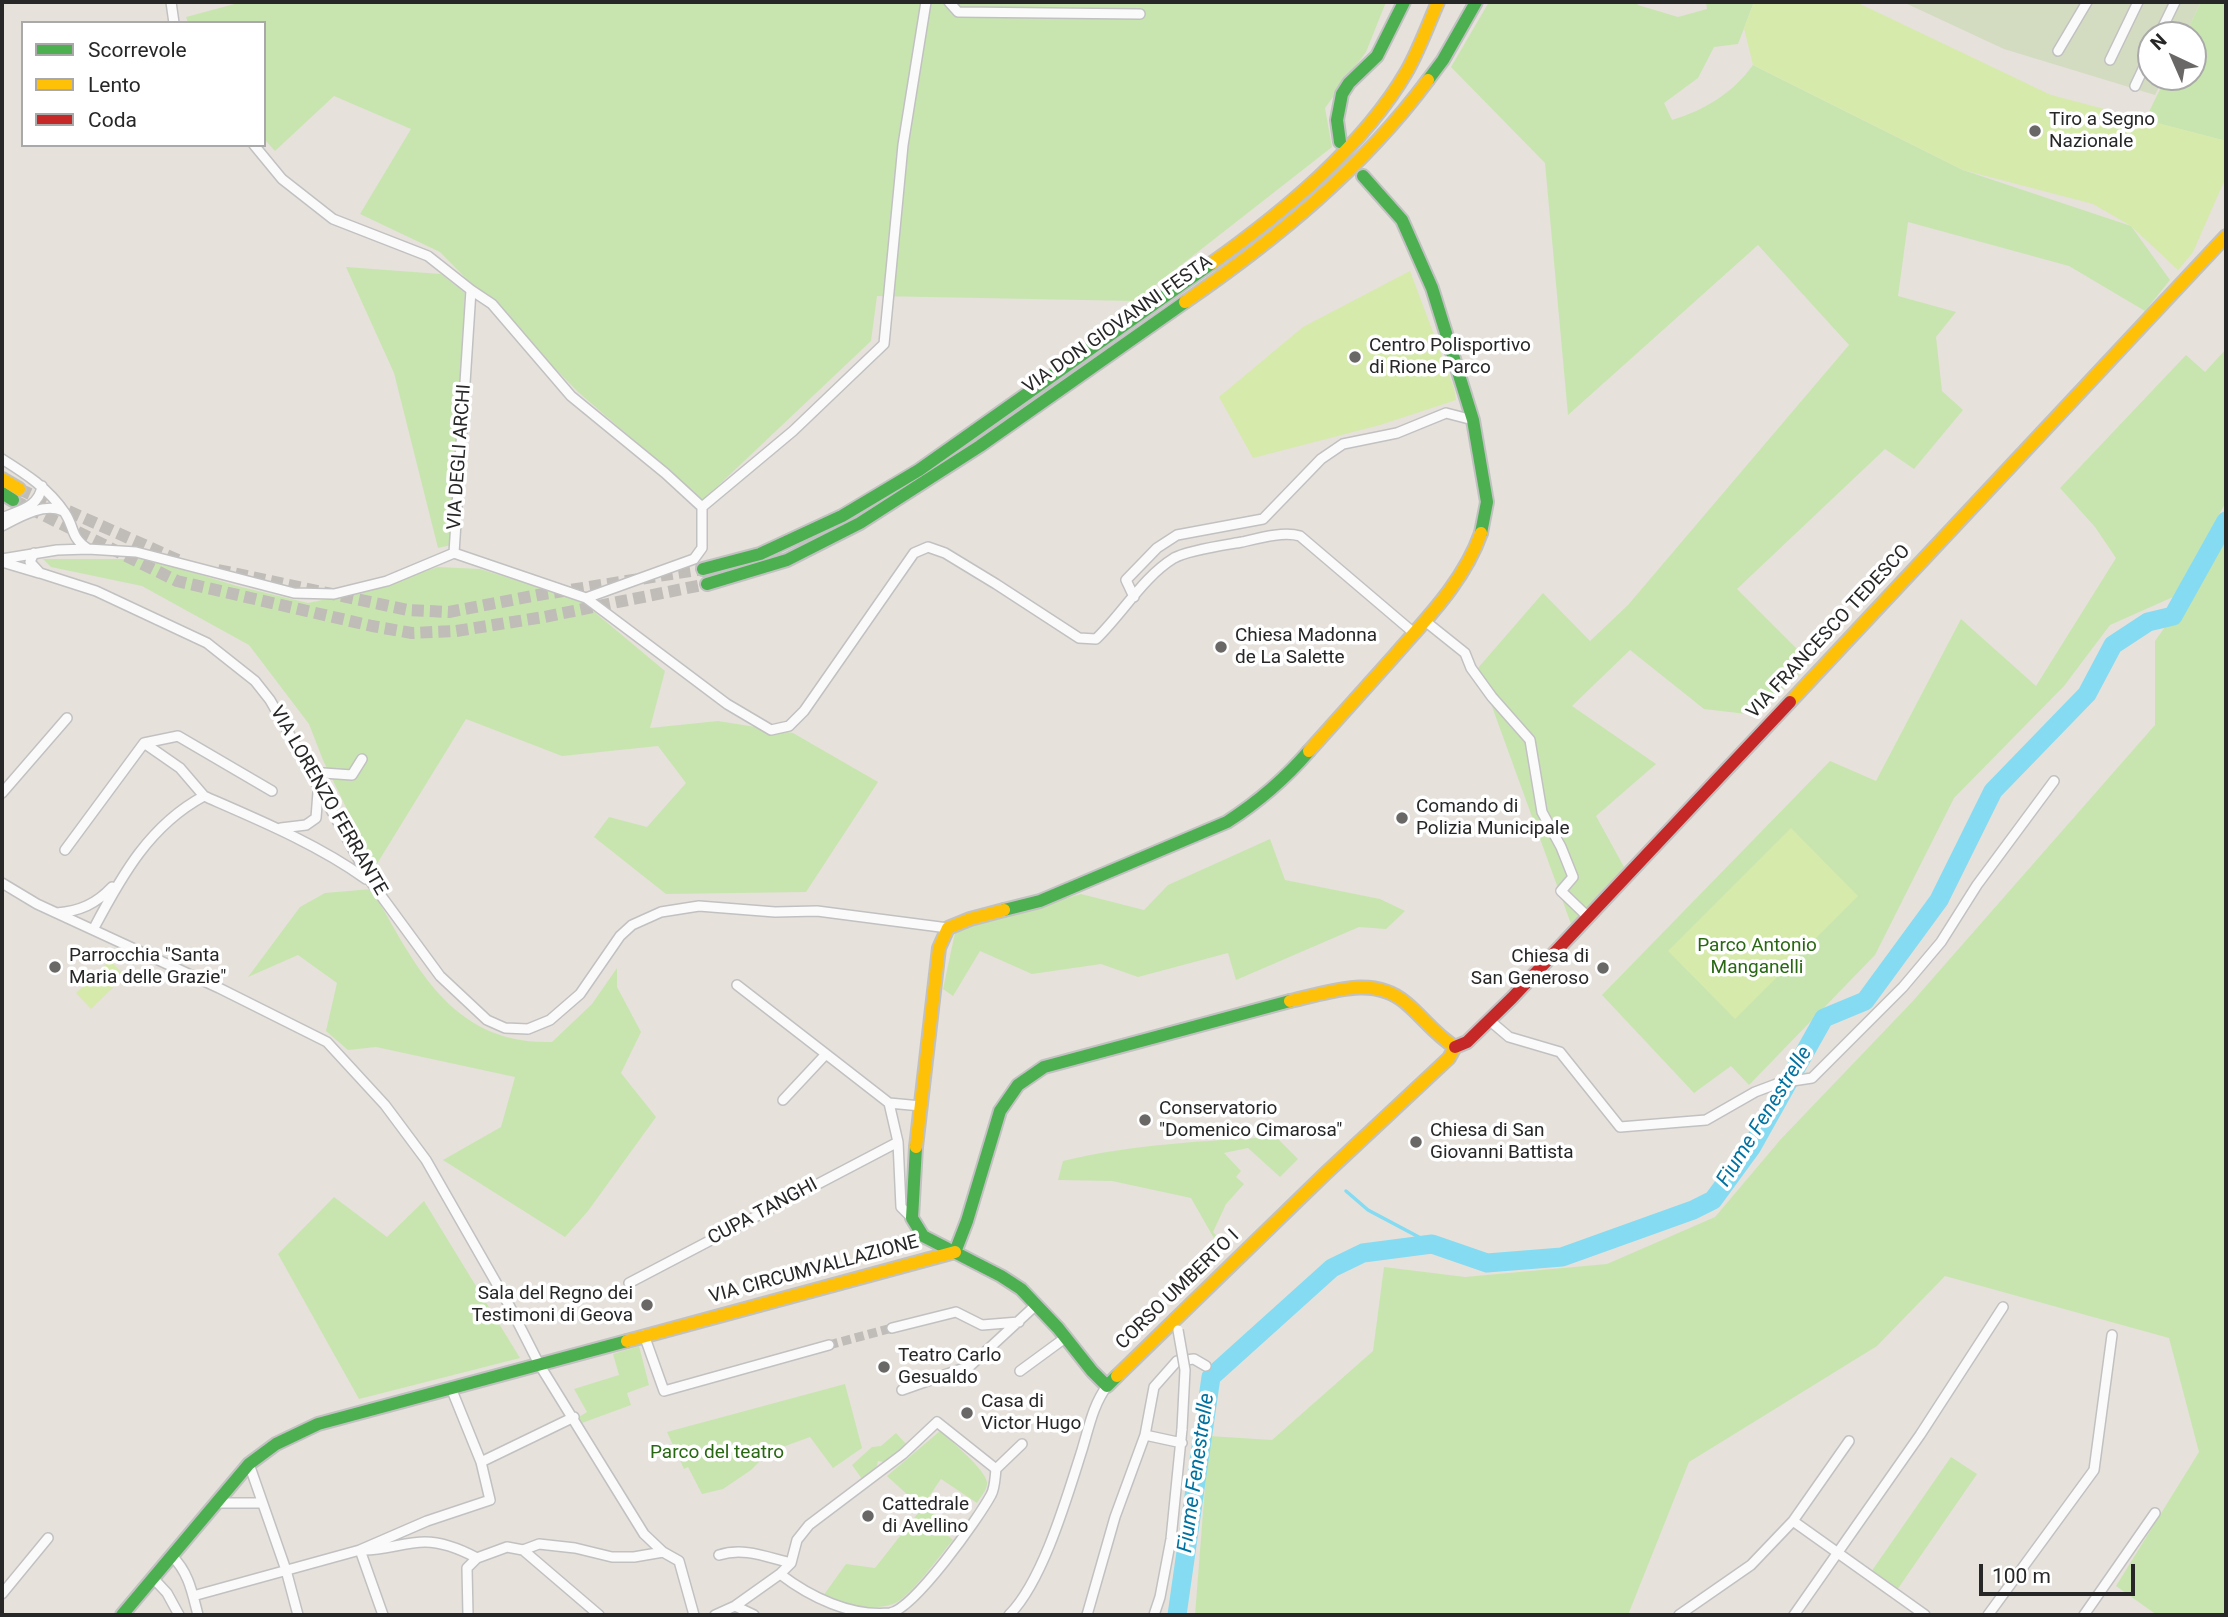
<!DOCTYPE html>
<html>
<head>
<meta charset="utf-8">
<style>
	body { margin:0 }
	#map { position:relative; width:2228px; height:1617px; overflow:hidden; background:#e6e1db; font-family:Roboto,sans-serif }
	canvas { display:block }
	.frame { position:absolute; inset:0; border:4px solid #272727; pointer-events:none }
	.legend { position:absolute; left:21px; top:21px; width:245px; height:126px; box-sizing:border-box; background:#fff; border:2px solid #a9a9a9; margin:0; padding:9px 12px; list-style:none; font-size:21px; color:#272727 }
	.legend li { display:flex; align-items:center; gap:14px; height:35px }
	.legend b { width:35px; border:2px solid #a9a9a9 }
	.north { position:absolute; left:2137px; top:21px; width:70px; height:70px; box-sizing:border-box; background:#fff; border:2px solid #a9a9a9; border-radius:50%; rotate:316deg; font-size:19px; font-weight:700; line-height:28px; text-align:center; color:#272727 }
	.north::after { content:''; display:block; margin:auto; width:24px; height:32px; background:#6a6866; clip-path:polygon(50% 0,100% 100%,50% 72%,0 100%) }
	.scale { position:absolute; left:1979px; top:1564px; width:156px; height:32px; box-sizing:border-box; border:4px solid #272727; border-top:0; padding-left:9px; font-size:21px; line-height:24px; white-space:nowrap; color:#272727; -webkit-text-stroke:5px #fff; paint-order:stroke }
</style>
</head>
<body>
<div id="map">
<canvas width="2228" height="1617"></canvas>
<div class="frame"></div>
<ul class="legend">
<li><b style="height:9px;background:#4caf50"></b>Scorrevole</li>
<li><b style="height:9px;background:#ffc107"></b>Lento</li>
<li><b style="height:9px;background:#c62828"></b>Coda</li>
</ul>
<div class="north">N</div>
<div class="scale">100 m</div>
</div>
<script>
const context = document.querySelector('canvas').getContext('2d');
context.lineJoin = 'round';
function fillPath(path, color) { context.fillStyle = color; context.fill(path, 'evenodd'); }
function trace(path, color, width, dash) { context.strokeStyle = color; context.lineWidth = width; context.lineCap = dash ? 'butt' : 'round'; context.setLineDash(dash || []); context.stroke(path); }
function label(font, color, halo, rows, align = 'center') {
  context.font = font + ' Roboto,sans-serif'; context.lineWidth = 7; context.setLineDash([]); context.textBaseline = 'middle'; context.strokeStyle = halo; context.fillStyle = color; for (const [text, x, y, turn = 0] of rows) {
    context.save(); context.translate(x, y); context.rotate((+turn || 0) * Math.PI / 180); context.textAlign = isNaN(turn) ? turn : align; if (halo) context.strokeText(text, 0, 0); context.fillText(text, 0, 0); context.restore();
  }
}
fillPath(new Path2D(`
	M242 2H1386L1366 52 1325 108 1332 147 1135 301 877 296 871 341 703 500 578 392 440 252 360 214 411 129 334 96 275 151 264 139V23H188L186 17Z
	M1489 2H1636L1638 5 1678 17 1707 9 1706 2H1754L1738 44 1714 47 1698 78 1664 103 1672 120C1705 110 1733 93 1753 65L1963 170 2131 226 2170 280 2145 311 2069 266 1908 222 1898 296 1956 312 1936 337 1942 391 1963 410 1914 469 1885 449 1737 589 1811 663 1755 715 1704 709 1630 650 1572 706 1656 764 1596 816 1624 867 1571 924 1478 668 1543 593 1590 641 1628 605 1849 345 1758 245 1568 415 1545 163 1451 67Z
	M2201 2H2226V141L2145 120 2166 77H2193V35H2185Z
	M346 267 441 274 465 293 451 545 438 548 394 373Z
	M2226 349V502L2173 597 2110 625 2064 686 1954 798 1875 955 1749 1085 1731 1066 1694 1093 1602 995 1830 761 1876 781 1961 619 2036 686 2116 558 2095 527 2060 488 2186 355 2205 372Z
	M2226 541V1615H2157L2116 1586 2199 1452 2169 1338 1945 1276 1877 1346 1689 1462 1628 1615H1195L1209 1436 1272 1440 1373 1351 1384 1267 1465 1277 1607 1264 1715 1217 1781 1139 1912 1002 2155 725V641Z
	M43 559H149L237 586 308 603 360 592 438 567 480 569 580 600 665 671 650 728 718 721 793 733 878 782 806 892 666 894 594 837 609 817 647 827 686 783 658 746 562 756 466 719 375 867 323 760 309 724 249 645 142 586 51 567Z
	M1270 839 1285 880 1380 899 1405 911 1386 929 1359 927 1236 980 1228 953 1138 977 1101 964 1032 974 980 951 953 996 943 989 956 928 1081 894 1144 910 1168 885Z
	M372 889C415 965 451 1045 552 1042L592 1004 617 968V987L641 1032 621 1073 656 1117 588 1211 565 1237 443 1160 501 1127 515 1077 376 1047 348 1050 326 1031 337 983 298 955 248 977 300 907 325 893Z
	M1276 1137 1298 1159 1280 1177 1248 1148 1224 1153 1241 1171 1236 1177 1244 1184 1226 1204 1213 1232 1217 1236 1215 1240 1191 1198 1112 1181 1058 1180 1063 1161C1133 1144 1204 1141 1276 1137Z
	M334 1197 387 1237 424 1201 520 1358 359 1399 278 1254Z
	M639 1346 649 1385 627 1393 631 1405 582 1423 579 1417 587 1412 574 1389 619 1375 613 1354Z
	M845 1384 862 1448 833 1468 810 1437 769 1452 751 1470 723 1489 702 1494 688 1467 684 1469 667 1432Z
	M940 1431C951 1441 985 1469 987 1482 988 1490 980 1497 977 1503L941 1479 928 1498 940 1508 931 1522 953 1540C940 1555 910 1598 893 1604 871 1612 843 1604 823 1596L846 1564 875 1568 922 1508 887 1476Z
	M896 1433 907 1445 884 1462 878 1461 876 1469 862 1479 852 1465 872 1447 881 1446Z
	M1951 1457 1977 1474 1897 1590 1871 1572Z`), '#c8e5b0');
fillPath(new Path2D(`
	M1903 2H2201L2185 35H2151V77H2164L2155 95 2004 49Z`), '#d3dcc1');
fillPath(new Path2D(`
	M1754 2H1856L2051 95 2226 141V177L2193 252 2178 270 2131 226 2093 204 1963 170 1753 65 1744 28Z
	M1410 271 1454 388 1456 400 1380 425 1253 458 1219 397 1303 327Z
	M1791 828 1858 896 1735 1019 1668 951Z
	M110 960 125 976 91 1009 76 993Z`), '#d6eaac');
trace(new Path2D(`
	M1346 1191 1368 1210 1432 1244`), '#85dbf1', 3.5);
trace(new Path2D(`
	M1177 1615 1211 1377 1332 1268 1363 1253 1432 1244 1487 1263 1562 1257 1693 1210 1713 1200 1751 1148 1824 1018 1865 1001 1939 900 1993 791 2087 694 2113 645 2148 622 2173 616 2226 521`), '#85dbf1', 19);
trace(new Path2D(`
	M829 1345 892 1328`), '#c0bcb7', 9, [9, 4.5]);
trace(new Path2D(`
	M19 489 180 561
	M13 500 177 581 372 626 412 633 456 631 544 617 707 584
	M218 570 408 610 449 612 538 595 703 569`), '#c0bcb7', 12, [12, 6]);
const street = new Path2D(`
	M171 2 174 23
	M949 2 958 12 1140 14
	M2159 35 2175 2
	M2058 51 2087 2
	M2110 60 2138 2
	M2135 86 2151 52
	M254 145 282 179 333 219 428 256 471 290 454 553
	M2 459C26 474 48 488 65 513 75 528 70 537 88 549L57 550 2 559
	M702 507 793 431 884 344 903 145 926 2
	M2 518C20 510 39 507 42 486
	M2 526C19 517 44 502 63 511
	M88 549 136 552 294 593 334 594 387 581 454 553
	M34 553 30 562 40 573 96 591 207 643 255 681 270 700 286 728 371 882 440 976 487 1020 505 1028 528 1029 550 1020 580 994 620 936 632 925 661 912 699 906 775 912 817 911 948 928
	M454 553 586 598 694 559 702 548V507L665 473 571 396 492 304 471 290
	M2 562 39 573
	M1134 597 1126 580 1157 548 1177 535 1263 519 1321 459 1343 444 1397 433 1446 413 1473 420
	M586 598 727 704 771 730 789 726 804 711 914 553 928 547 945 553 996 584 1079 638 1096 639C1123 613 1143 577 1174 558 1188 550 1225 545 1242 542 1259 538 1284 531 1300 536L1414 633
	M1425 621 1465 653 1471 668 1492 697 1530 740 1542 812 1561 847 1573 877 1561 891 1587 916
	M144 743 178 736 272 791
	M309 772 352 775 362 759
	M2 793 67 718
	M281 828 306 825 316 818 318 792
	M65 850 144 743 180 768 204 796
	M2 883 37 904 219 988 327 1042 385 1105 426 1160 510 1307 539 1364 644 1534 663 1552 679 1561 694 1615
	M57 913C80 911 96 904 112 887
	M94 928C122 875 150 825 204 796 259 820 317 844 366 879
	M737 985 826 1054
	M1489 1020 1509 1037 1560 1052 1620 1127 1706 1120 1755 1092 1779 1083 1812 1078 1903 987 1941 942 1977 885 2054 781
	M783 1100 826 1054 889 1103 921 1106
	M889 1103 898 1142 901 1207 912 1218
	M629 1283 898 1142
	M892 1328 956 1312 982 1325 1019 1322
	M644 1335 664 1391 829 1345
	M1020 1371 1065 1338
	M451 1388 481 1462
	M902 1390 970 1366 1037 1304
	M1182 1443 1145 1435 1154 1387 1177 1361 1194 1359 1206 1366
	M249 1464 286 1570 298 1615
	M996 1469 1022 1444
	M216 1503H262
	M1793 1521 1925 1615
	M360 1550 383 1615
	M365 1550C385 1550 405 1542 425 1542 444 1542 462 1550 477 1558
	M523 1550 599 1615
	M719 1555C744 1547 766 1557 791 1563
	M172 1556C189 1573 192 1592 198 1615
	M153 1578 167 1593 179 1615
	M2 1594 48 1538
	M193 1596 360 1550 427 1521 490 1500 481 1462 574 1417
	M735 1606 754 1615
	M468 1615 467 1568 477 1558 507 1547 523 1550 539 1544 575 1548 612 1557H634L663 1552
	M715 1615 735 1606 780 1574 791 1563 797 1540 809 1525 903 1454 937 1422 996 1469C995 1477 995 1488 991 1495 978 1519 914 1609 890 1613 851 1617 810 1597 780 1574
	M1009 1615C1043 1581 1067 1497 1082 1450 1089 1427 1093 1405 1107 1386
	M1087 1615 1115 1517 1145 1435
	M1154 1615 1160 1597 1171 1539 1182 1429
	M1679 1615 1751 1565 1793 1521 1849 1441
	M1794 1615 1920 1435 2003 1307
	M1988 1615 2094 1470 2112 1335
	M2084 1615 2155 1513`);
const fast = new Path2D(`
	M1428 80 1443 60 1476 2
	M1340 142 1337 120 1342 94 1349 83 1377 56 1404 2
	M1363 176 1402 220 1432 288 1473 420 1487 502 1481 533
	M2 493 13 500
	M703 569 760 554 842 516 919 470 1212 263
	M707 584 787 560 860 523 980 446 1185 302
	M1004 910 1040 901 1227 822C1258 802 1285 779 1309 751
	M916 1147 912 1218 923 1236 1001 1276 1021 1289 1058 1328 1092 1371 1107 1386 1117 1376
	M955 1252 967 1221 1000 1111 1018 1085 1044 1067 1290 1001
	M122 1615 249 1464 276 1444 318 1424 627 1341`);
const slow = new Path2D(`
	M1212 263C1282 213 1363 147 1407 71 1419 50 1428 25 1438 2
	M1185 302C1276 239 1362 169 1428 80
	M2 479 19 489
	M1790 702 2226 236
	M1309 751C1338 719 1366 687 1395 655 1428 617 1464 581 1481 533
	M1290 1001C1328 993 1373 974 1406 1003 1423 1017 1435 1035 1455 1047
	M916 1147 939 948 948 928 970 919 1004 910
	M627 1341 955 1252
	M1117 1376 1326 1173 1449 1058 1455 1047`);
const jam = new Path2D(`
	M1455 1047 1467 1042 1512 998 1790 702`);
trace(street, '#c2c1c2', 12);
trace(fast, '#c2c1c2', 16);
trace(slow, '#c2c1c2', 16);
trace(jam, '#c2c1c2', 16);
trace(street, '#fbfafa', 9);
trace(fast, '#4caf50', 12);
trace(slow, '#ffc107', 12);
trace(jam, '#c62828', 12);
const streetBridge = new Path2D(`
	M1178 1330 1185 1370 1182 1429`);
trace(streetBridge, '#c2c1c2', 12, []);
trace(streetBridge, '#fbfafa', 9);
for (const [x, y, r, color] of [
	[2035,131,7,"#6a6866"],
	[1355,357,7,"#6a6866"],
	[1221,647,7,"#6a6866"],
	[1402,818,7,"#6a6866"],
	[55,967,7,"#6a6866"],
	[1603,968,7,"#6a6866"],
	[1145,1120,7,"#6a6866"],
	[1416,1142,7,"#6a6866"],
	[647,1305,7,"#6a6866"],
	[884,1367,7,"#6a6866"],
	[967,1413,7,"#6a6866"],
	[868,1516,7,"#6a6866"]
]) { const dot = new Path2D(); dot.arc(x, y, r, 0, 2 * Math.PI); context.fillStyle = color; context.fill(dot); trace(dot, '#fff', 2.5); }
label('19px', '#272727', '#fff', [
	["Tiro a Segno",2049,120],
	["Nazionale",2049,142],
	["Centro Polisportivo",1369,346],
	["di Rione Parco",1369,368],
	["Chiesa Madonna",1235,636],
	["de La Salette",1235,658],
	["Comando di",1416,807],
	["Polizia Municipale",1416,829],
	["Parrocchia \"Santa",69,956],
	["Maria delle Grazie\"",69,978],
	["Chiesa di",1589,957,"right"],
	["San Generoso",1589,979,"right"],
	["Conservatorio",1159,1109],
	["\"Domenico Cimarosa\"",1159,1131],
	["Chiesa di San",1430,1131],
	["Giovanni Battista",1430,1153],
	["Sala del Regno dei",633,1294,"right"],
	["Testimoni di Geova",633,1316,"right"],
	["Teatro Carlo",898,1356],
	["Gesualdo",898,1378],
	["Casa di",981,1402],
	["Victor Hugo",981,1424],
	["Cattedrale",882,1505],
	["di Avellino",882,1527]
], 'left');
label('19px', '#272727', '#fff', [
	["VIA DON GIOVANNI FESTA",1118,325,-35],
	["VIA DEGLI ARCHI",460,457,-86],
	["VIA FRANCESCO TEDESCO",1829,632,-47],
	["VIA LORENZO FERRANTE",328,801,60],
	["CUPA TANGHI",763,1212,-28],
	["VIA CIRCUMVALLAZIONE",814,1270,-15],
	["CORSO UMBERTO I",1178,1290,-44]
]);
label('19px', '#286812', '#fff', [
	["Parco Antonio",1757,946],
	["Manganelli",1757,968],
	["Parco del teatro",717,1453]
]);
label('italic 21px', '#0072a1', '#fff', [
	["Fiume Fenestrelle",1765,1117,-58],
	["Fiume Fenestrelle",1197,1473,-82]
]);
</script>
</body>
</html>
